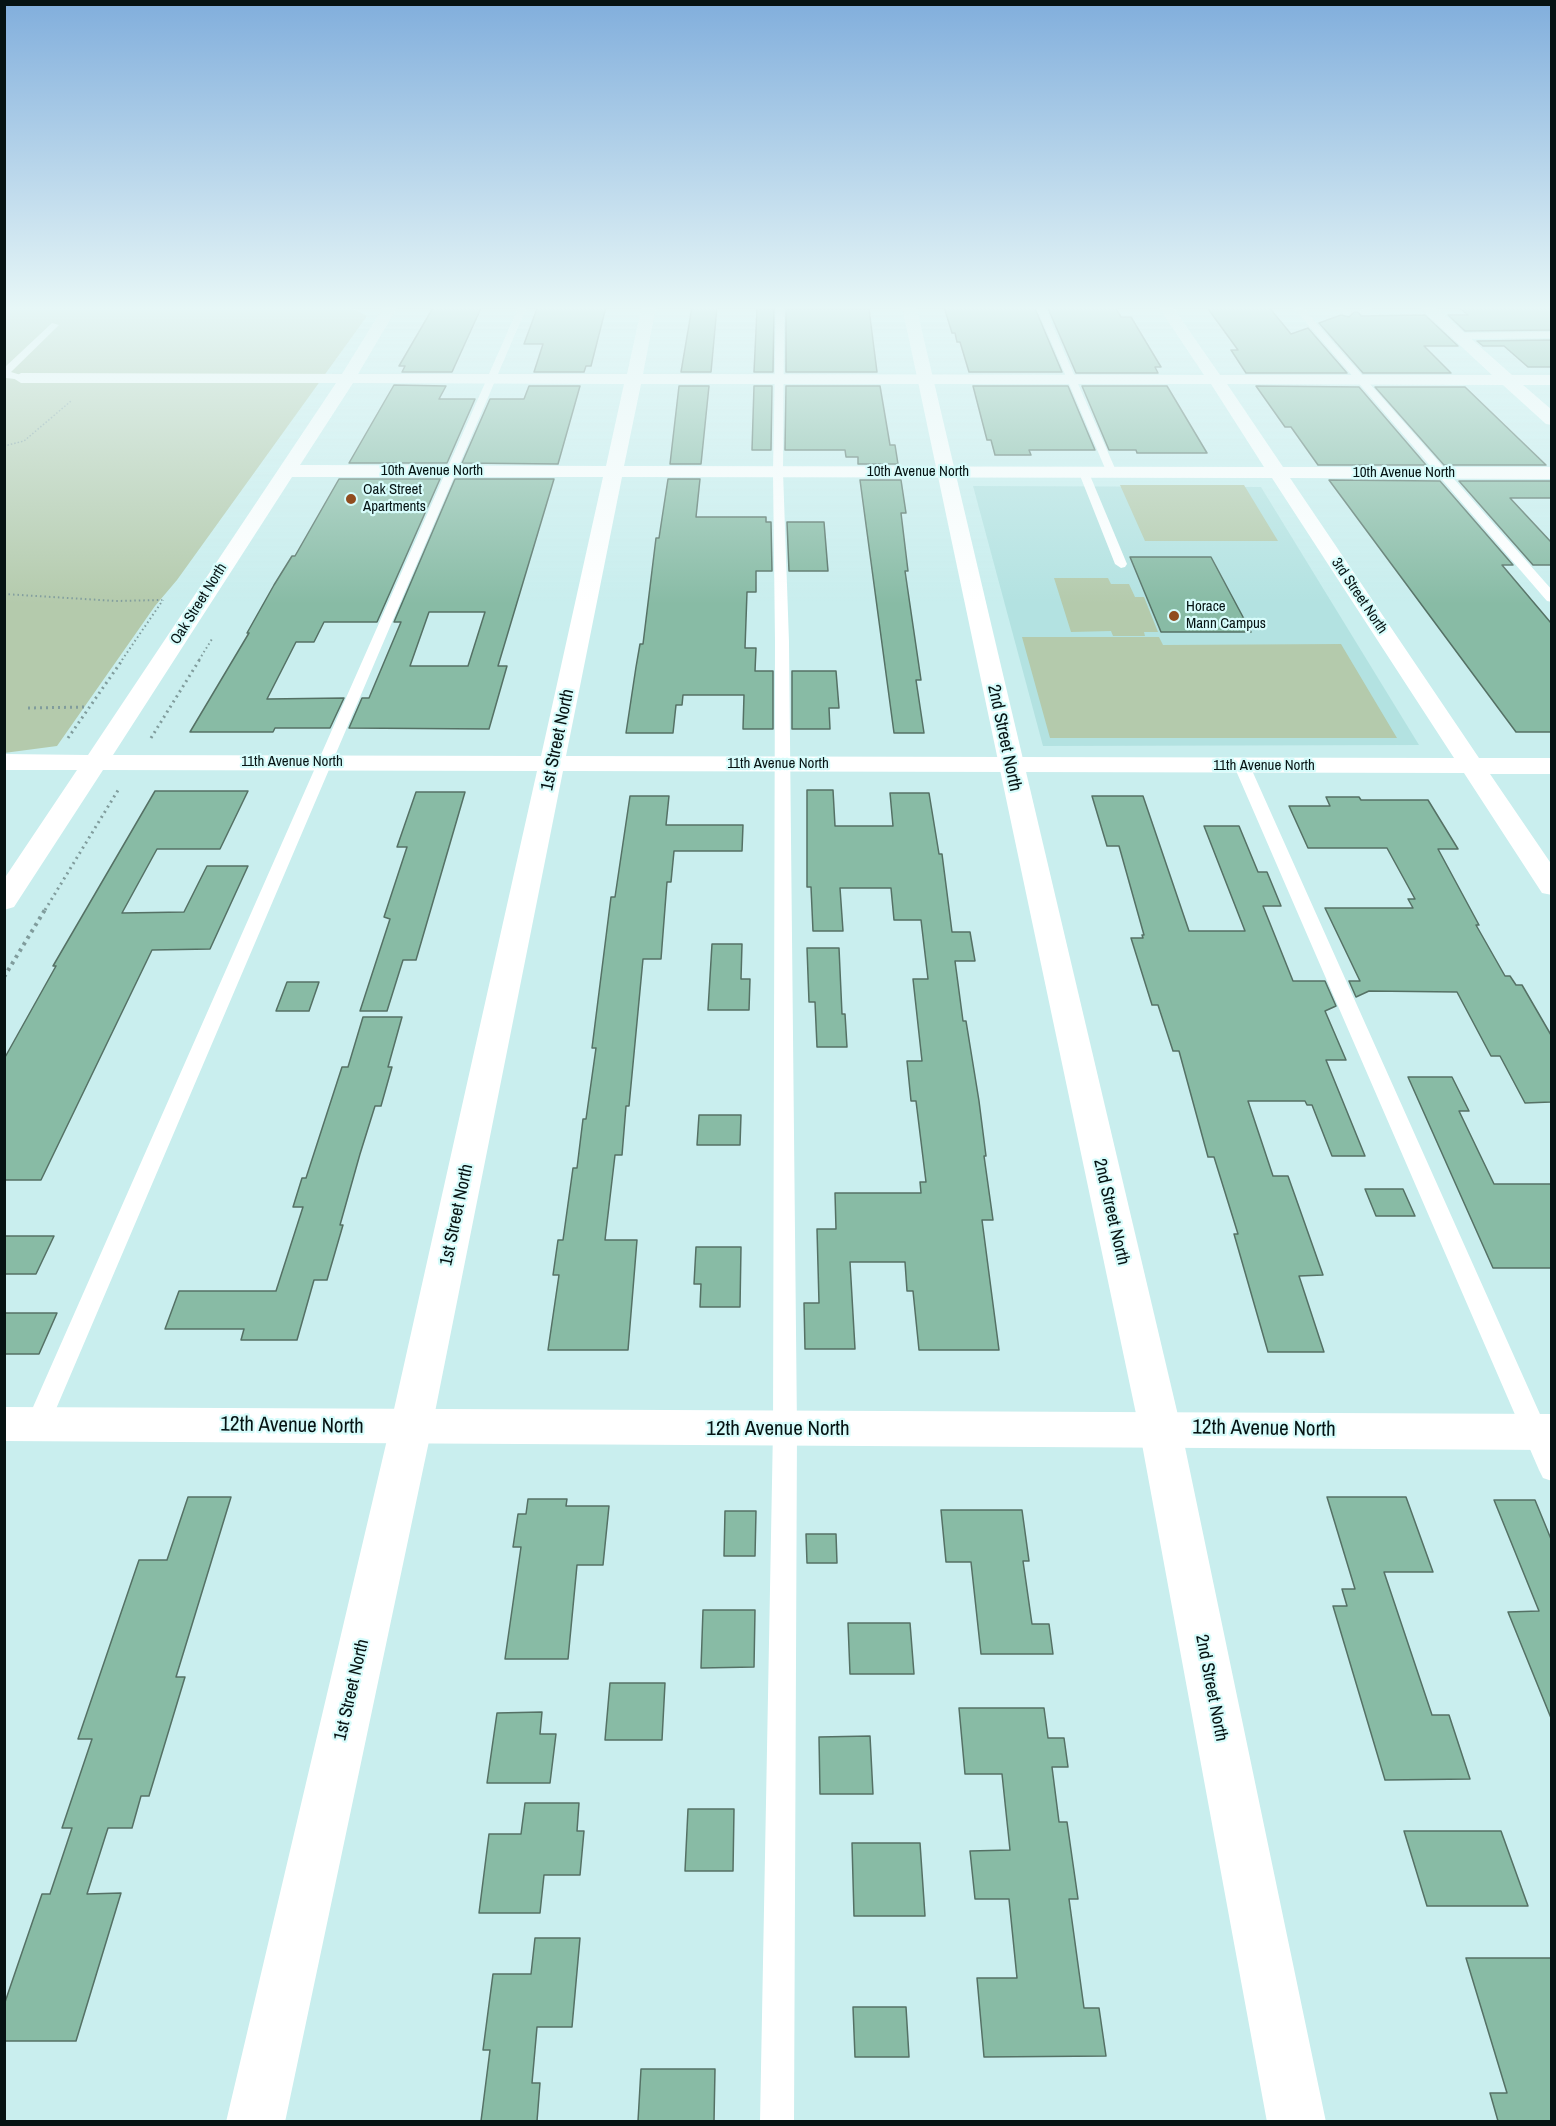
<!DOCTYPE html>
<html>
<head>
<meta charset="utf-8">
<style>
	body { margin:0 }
	#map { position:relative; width:1556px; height:2126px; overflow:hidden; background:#c9eeee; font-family:"Archivo Narrow",sans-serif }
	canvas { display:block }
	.frame { position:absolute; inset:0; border:6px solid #061313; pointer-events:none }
</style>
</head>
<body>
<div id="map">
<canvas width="1556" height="2126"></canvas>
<div class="frame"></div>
</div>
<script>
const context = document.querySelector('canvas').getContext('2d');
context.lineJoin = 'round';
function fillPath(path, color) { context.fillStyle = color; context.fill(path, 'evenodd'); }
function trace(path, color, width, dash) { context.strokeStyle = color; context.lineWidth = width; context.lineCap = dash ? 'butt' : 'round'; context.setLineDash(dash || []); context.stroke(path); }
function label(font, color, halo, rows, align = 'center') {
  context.font = font + ' "Archivo Narrow",sans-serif'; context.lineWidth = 4.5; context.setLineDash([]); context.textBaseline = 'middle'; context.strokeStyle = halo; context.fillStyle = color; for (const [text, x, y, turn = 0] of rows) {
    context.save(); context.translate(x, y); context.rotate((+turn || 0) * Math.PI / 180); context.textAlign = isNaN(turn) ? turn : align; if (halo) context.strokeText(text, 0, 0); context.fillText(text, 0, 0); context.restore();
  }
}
fillPath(new Path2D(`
	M973 486 1261 487 1419 745 1043 746Z`), '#b3e2e1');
fillPath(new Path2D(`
	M4 306H348L367 316 177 580 155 606 57 746 4 753Z
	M1120 485H1244L1278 541H1145Z
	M1054 578H1108L1111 584H1129L1135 597H1144L1158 632H1144L1145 636H1113L1111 631 1071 632Z
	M1022 637H1159L1163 645 1341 644 1397 738H1050Z`), '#b4caac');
const building = new Path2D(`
	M434 306H482L452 372H402L405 366H399Z
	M538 306 606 307 591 366H586L584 372H534L543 344H524Z
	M994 306H1034L1062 372H969L960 342H957L955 333H952L944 307Z
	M1047 306 1115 307 1121 317H1131L1161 367H1155L1158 373H1076Z
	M1206 306H1268L1291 334 1308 328 1347 373H1246L1231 350H1238Z
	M1457 306H1551V330L1465 331 1448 315H1468Z
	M692 307H717L711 372H681Z
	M757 309H774L773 372H754Z
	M786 309H869L877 372H786Z
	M1354 312H1358L1361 316 1425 315 1458 346H1424L1451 373H1363L1319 323 1341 315 1349 317Z
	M1551 340V367H1528L1504 346H1483L1477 341Z
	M394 385 446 386 439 399H475L447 463H349Z
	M529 386H580L558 464 462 463 490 399H524Z
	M679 386H709L701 464H670Z
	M754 386H772L771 450H752Z
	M786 386H880L890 445H895L898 464H858V457H846L845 450H785Z
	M973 386H1068L1095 450H1029L1031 455H995L991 440H987Z
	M1082 386H1167L1207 453H1137L1136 450H1109Z
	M1256 386 1359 387 1426 465H1318L1291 427H1285Z
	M1375 387H1465L1546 465H1444Z
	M339 479H440L377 622H324L314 642H296L267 699 344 698 330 728H275L273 732H190L249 633H247L274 585 292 556H295Z
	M455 479H554L498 666H507L489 729 349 728 362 698H369L401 622H394ZM429 612H485L468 666H410Z
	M668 479H700L696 517H766V522H771L772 571H756V592H747L745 648H756L755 671H773V729H743L744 695H683L682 705H676L673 733H626L636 667 640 644H643L656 538H659Z
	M860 480H901L906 513H901L908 571H905L921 680H916L924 733H894Z
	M1329 480 1440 481 1513 565H1502L1551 623V732H1516Z
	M1459 481H1551V498H1510L1551 542V565H1533Z
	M787 522H824L828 571H789Z
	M1130 557H1211L1251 632H1161Z
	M792 671H836L839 708H829L830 729H792Z
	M807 790H833L835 826H893L890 793H929L939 854H942L952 932H970L975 961H955L963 1021H966L979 1101 986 1156H984L993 1220H982L999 1350H919L913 1291H907L905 1262H850L855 1349H805L804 1303H819L817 1229H836L835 1193H921L920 1182H926L916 1101H911L907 1061H922L913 979H928L921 920H894L891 888H840L843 931H813L811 887H807Z
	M155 791H248L220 849H157L122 913 184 912 207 866H248L210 949 152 950 41 1180H4V1059L56 966H53Z
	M416 792H465L416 960H403L387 1011H360L390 919 384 917 407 847H397Z
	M630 796H669L666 825H743L742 851H674L671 882H667L661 959H643L629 1106H626L622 1155H615L605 1240H637L628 1350H548L559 1275H553L558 1240H563L573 1168H577L583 1119H586L596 1048H592L611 897H615Z
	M1092 796H1143L1189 931H1245L1204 826H1239L1258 872H1267L1281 906H1263L1293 981H1325L1336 1006 1325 1011 1346 1060H1326L1365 1156H1332L1312 1105H1307L1305 1101H1248L1273 1176H1288L1323 1275 1299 1276 1324 1352H1268L1234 1234H1238L1214 1157H1208L1179 1051H1173L1158 1005H1152L1131 938H1143L1142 935H1144L1119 846H1107Z
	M1326 797H1359L1361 800H1428L1458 849H1438L1479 925H1476L1505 976H1510L1516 985H1522L1551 1035V1102L1525 1103 1500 1056H1491L1457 992 1369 991 1356 997 1349 981H1360L1325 908H1413L1408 899H1415L1387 848H1308L1289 806H1330Z
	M712 944H742L741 979H750L749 1010H708Z
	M807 948H839L842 1014H845L847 1047H817L815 1002H809Z
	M287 982H319L309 1011H276Z
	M363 1017H402L388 1067H392L381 1106H375L360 1154 340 1225H343L327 1280H314L297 1340H241L244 1329H165L179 1291H276L303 1207H293L302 1178H306L342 1067H348Z
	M1408 1077H1452L1469 1111H1459L1494 1184H1551V1268H1493Z
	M699 1115H741L740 1145H697Z
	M1365 1189H1403L1415 1216H1376Z
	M4 1236H54L36 1274H4Z
	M696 1247H741L740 1307H700L701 1284H694Z
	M4 1313H57L39 1354H4Z
	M188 1497H231L176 1677H185L149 1796H141L132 1828H108L87 1894 121 1893 76 2041H4V2005L42 1894H50L72 1828H62L92 1739H78L139 1560H167Z
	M1327 1497H1406L1433 1572H1384L1432 1715H1449L1470 1779 1385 1780 1333 1606H1347L1342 1589H1355Z
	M528 1499H567L566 1506H609L603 1565H577L568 1659H505L521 1547H513L518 1514H526Z
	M1494 1500H1535L1551 1539V1718L1508 1612 1539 1611Z
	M941 1510H1022L1029 1561H1023L1032 1624H1049L1053 1654H981L971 1562H946Z
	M725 1511H756L755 1556H724Z
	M806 1534H836L837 1563H807Z
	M703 1610H755L754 1667 701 1668Z
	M848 1623H910L914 1674H850Z
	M610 1683H665L662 1740H605Z
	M959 1708H1044L1048 1738H1064L1068 1767H1052L1059 1822H1067L1078 1899H1069L1084 2008H1099L1106 2056 984 2057 977 1978H1017L1009 1899H975L970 1851 1010 1850 1002 1774H965Z
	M542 1712 540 1734H556L550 1783H487L497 1713Z
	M870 1736 873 1794H820L819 1737Z
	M525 1803H579L577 1831H584L580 1875H544L540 1913H479L489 1834H521Z
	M688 1809H734L733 1871H685Z
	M1404 1831H1501L1528 1906H1427Z
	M852 1843H920L925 1916H854Z
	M535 1938H580L572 2027H537L532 2083H540L537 2121H481L490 2050H483L493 1974H531Z
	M1466 1958H1551V2121H1498L1490 2093H1507Z
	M853 2007H906L909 2057H855Z
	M641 2069H715L714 2121H638Z`);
fillPath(building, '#88bba5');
trace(building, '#557165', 1.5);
trace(new Path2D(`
	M4 446 24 441 71 401`), '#809c9c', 1.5, [1.5, 2]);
trace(new Path2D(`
	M4 594 116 601 162 600
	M122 660 163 600
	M199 660 212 639`), '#809c9c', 2, [1.5, 3]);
trace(new Path2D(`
	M28 708 88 707
	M68 738 123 659
	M151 738 200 659
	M45 910 120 787`), '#809c9c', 3, [2, 4]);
trace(new Path2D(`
	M4 977 46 908`), '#809c9c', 4, [3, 4.5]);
fillPath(new Path2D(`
	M519 306H527L50 1423 47 1430 38 1433 29 1430 26 1423Z
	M776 306H784L783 472 789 642 797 1429 794 2122H760L773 1429 775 642 773 472Z
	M1036 306H1044L1117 473 1116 475H1108L1107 473Z
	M1292 306H1301L1552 590V602L1547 601Z
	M1323 306H1337L1352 312 1348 315Z
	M1366 306H1375L1367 314H1361L1360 312Z
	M52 323 59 325 11 372 24 376V380L6 378 4 368Z
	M1552 332V338L1458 339 1454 336 1458 333Z
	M1084 470 1089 473 1127 564 1125 567 1121 568 1115 564 1079 473Z
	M1242 761 1250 766 1552 1441V1481L1543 1478 1539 1470 1234 766Z`), '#fff');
fillPath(new Path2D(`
	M384 306H398L358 374H627L642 306H656L643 374 1204 375 1158 306H1172L1220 375H1492L1418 306H1434L1512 375H1552V385H1523L1552 410V425L1546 424 1503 385 1227 384 1283 467H1552V479L1290 478 1479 758H1552V774H1490L1552 865V895L1542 893 1464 773 563 771 432 1427 285 2122H226L390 1427 537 771 103 770 14 907 4 910V879L77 770H4V754L88 755 336 383H21L13 378 21 373 342 374ZM353 383 624 384 606 466 300 465ZM641 384H1211L1264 467 624 466ZM292 477H603L541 756 113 755ZM622 477 1272 478 1454 758 566 756Z
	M1160 1411 1175 1416 1181 1428 1326 2122H1267L1139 1428 1145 1416Z`), '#fff');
fillPath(new Path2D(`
	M902 306H916L1181 1428 1175 1440 1160 1445 1145 1440 1139 1428Z`), '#fff');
fillPath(new Path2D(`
	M4 1407 1552 1414V1450L4 1441Z`), '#fff');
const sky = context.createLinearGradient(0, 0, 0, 604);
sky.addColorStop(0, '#81aedc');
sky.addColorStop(0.51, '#e7f7f7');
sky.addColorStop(1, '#e7f7f700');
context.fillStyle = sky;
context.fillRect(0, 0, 1556, 604);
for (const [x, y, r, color] of [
	[351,499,6,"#914d1f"],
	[1174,616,6,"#914d1f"]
]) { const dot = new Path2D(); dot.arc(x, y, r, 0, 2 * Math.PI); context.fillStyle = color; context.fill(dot); trace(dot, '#d7fcfb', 2); }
label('15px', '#061313', '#d7fcfb', [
	["10th Avenue North",432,471],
	["10th Avenue North",918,472],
	["10th Avenue North",1404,473],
	["3rd Street North",1359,596,56],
	["Oak Street North",199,604,-58],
	["11th Avenue North",292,762],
	["11th Avenue North",778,764],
	["11th Avenue North",1264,766]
]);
label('15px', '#061313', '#d7fcfb', [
	["Oak Street",363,490],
	["Apartments",363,507],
	["Horace",1186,607],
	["Mann Campus",1186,624]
], 'left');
label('18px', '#061313', '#d7fcfb', [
	["2nd Street North",1004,738,78],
	["1st Street North",558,740,-78],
	["2nd Street North",1111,1212,77],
	["1st Street North",457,1215,-78],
	["2nd Street North",1211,1688,79],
	["1st Street North",352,1690,-77]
]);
label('21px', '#061313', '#d7fcfb', [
	["12th Avenue North",292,1426,1],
	["12th Avenue North",778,1429],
	["12th Avenue North",1264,1429,1]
]);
</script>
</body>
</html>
